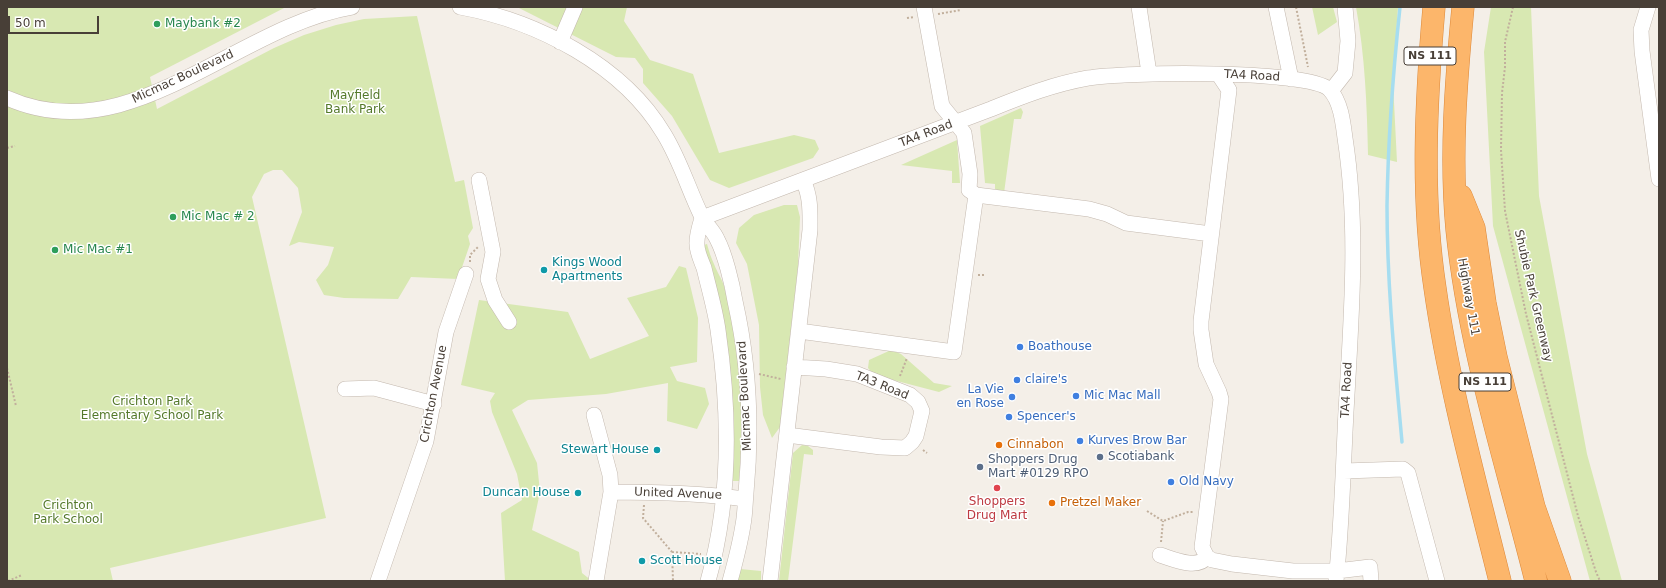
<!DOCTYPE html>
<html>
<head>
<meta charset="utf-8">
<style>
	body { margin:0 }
	#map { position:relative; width:1666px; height:588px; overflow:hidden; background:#f4efe8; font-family:"DejaVu Sans",sans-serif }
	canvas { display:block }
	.frame { position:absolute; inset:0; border:8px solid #483f37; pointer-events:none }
	.scale { position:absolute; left:8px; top:16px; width:91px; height:18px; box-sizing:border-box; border:2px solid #483f37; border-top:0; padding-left:5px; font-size:12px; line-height:14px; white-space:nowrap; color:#483f37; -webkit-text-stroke:3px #fff; paint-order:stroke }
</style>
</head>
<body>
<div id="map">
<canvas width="1666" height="588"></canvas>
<div class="frame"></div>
<div class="scale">50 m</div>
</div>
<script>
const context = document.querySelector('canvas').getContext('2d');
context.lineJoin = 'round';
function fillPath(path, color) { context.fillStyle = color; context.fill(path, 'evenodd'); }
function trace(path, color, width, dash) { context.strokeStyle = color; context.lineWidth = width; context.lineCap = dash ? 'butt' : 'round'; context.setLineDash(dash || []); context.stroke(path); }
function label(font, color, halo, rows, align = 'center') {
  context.font = font + ' "DejaVu Sans",sans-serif'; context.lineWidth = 3; context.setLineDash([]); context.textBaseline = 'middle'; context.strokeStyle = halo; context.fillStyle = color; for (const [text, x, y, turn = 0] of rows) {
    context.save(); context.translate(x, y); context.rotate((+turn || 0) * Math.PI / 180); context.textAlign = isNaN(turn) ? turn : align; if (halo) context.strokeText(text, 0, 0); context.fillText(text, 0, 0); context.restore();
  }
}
fillPath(new Path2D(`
	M7 7H286L150 77 157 109 274 48 304 35 336 25 364 19 417 16 455 182 464 180 473 228 468 236 470 244 458 279 411 277 398 299 344 298 324 295 316 280 328 265 334 247 299 242 289 246 302 212 298 188 282 170H273L264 174 252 197 326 518 110 568 113 581H7Z
	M517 7H627L624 21 650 60 693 74 719 153 794 135 815 140 819 149 813 158 729 188 710 180 672 116 643 83V69L635 58 616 57Z
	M1312 7H1333L1337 22 1318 35Z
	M1356 7H1398L1393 82 1397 162 1368 155C1367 105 1365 56 1356 7Z
	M1491 7H1531L1539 196 1587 454 1622 581H1590L1493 226 1484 52Z
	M1021 108 1023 112 1021 119H1014L1004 193 995 189V184L985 183 980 126Z
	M957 140 960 183H952V171L901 165Z
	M784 205H797L800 217 798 267 780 427 772 438 763 415 760 387 759 325 747 264 736 243 739 228 754 215Z
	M707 244C709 251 711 258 714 264 717 272 722 279 724 286 741 349 745 416 739 481H732C732 427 734 373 723 319 719 294 710 270 704 245Z
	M679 266 686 268 698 318 697 362 670 367 677 381 705 388 709 404 697 429 667 421 668 383 606 394 528 400 512 410 537 463 540 492 532 530 579 552 582 573 592 581H505L501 513 522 500 517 474 492 412 490 401 495 393 461 385 479 300 568 312 590 359 649 336 627 298 666 287Z
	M891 350 901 354 934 383 952 386 939 392 874 375 868 368 869 360Z
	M802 445 808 446 813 450V455L804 454 788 581H779L793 453Z
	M740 569 761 571V581H737Z`), '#d8e8b2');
trace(new Path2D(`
	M1400 7C1393 73 1388 140 1387 206 1387 285 1395 364 1402 442`), '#a6ddf0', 3.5);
const minor = new Path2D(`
	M460 7C537 21 623 65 664 134 680 160 688 188 701 215 705 224 713 230 717 239 725 254 732 283 735 301 749 363 752 429 746 493 745 504 745 515 743 525 740 544 735 563 730 581
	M924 7 942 106 964 133 970 174 969 190 976 195 1089 209 1107 214 1126 223 1211 234
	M1139 7 1149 73
	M1276 7 1291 79
	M1648 7 1641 30 1642 51 1659 179
	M560 42 575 7
	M1219 75 1229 90 1201 321V330L1206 364 1219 392 1221 399 1202 547 1207 557 1212 560 1232 564 1293 571H1337L1370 567 1371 581
	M1331 91 1345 73 1348 41 1345 7
	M7 98C129 153 237 26 352 7
	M479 180 493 252 488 279 495 300 509 322
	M702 218 991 109C1023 96 1054 84 1088 78 1121 72 1311 69 1330 90 1341 102 1343 123 1345 138 1359 229 1351 321 1346 412 1343 468 1342 525 1336 581
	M702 218C700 225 697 234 697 242 696 250 701 260 704 268 709 289 715 309 718 330 730 413 731 500 708 581
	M799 331 954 352 976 195
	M345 389 374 388 434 404
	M594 415 610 475 611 492 596 581
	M787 435 881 447 905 448 912 442 916 436 922 411 918 402 910 395 857 374 826 369 794 367
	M1344 471 1403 469 1408 473 1437 581
	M611 492C656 492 701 493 745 499
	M1160 555C1173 559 1197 570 1207 557
	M378 581 426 441 446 332 466 274
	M770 581 810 230C810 212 811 197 803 180`);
const highway = new Path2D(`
	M1434 7C1426 100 1421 196 1435 288 1449 387 1476 484 1500 581
	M1463 7C1456 81 1450 156 1457 230 1469 349 1507 465 1536 581
	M1461 196 1474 228 1485 303 1496 357 1534 507 1560 581`);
trace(minor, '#c3b8ae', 16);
trace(highway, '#dc883a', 23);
trace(new Path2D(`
	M1296 7 1308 67
	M1513 7 1505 42V67L1502 93 1501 150 1505 211 1526 314 1578 516 1596 572 1600 581
	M938 14 961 10
	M907 18 914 17
	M7 148 15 146
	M470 262V255L479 246
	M978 275H986
	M7 368 16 406
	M759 374 781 379
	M900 376 907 358
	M923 450 927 453
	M644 505 643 518 672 552 673 581
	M1147 511 1163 521 1188 512H1194
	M1161 542 1163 521
	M672 552 701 554
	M8 581 22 575`), '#c1af9c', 2, [2, 2]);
trace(minor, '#fff', 15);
trace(highway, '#fcb66b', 22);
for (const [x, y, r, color] of [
	[157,24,4,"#2e9e5b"],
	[173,217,4,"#2e9e5b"],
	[55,250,4,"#2e9e5b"],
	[544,270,4,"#0f9aa8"],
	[1020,347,4,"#3f7fe0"],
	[1017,380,4,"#3f7fe0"],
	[1076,396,4,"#3f7fe0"],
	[1012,397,4,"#3f7fe0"],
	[1009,417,4,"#3f7fe0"],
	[1080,441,4,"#3f7fe0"],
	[999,445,4,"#e8710a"],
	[657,450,4,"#0f9aa8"],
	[1100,457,4,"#5c6f8a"],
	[980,467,4,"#5c6f8a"],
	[1171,482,4,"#3f7fe0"],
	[997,488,4,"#e0444e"],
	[578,493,4,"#0f9aa8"],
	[1052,503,4,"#e8710a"],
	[642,561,4,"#0f9aa8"]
]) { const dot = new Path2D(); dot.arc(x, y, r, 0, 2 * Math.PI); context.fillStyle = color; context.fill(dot); trace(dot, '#fff', 1.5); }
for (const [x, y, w] of [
	[1430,56,52],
	[1485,382,52]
]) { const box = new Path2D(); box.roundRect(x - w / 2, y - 9, w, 18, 3); context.fillStyle = '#fff'; context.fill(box); trace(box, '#483f37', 1); }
label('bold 11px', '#483f37', null, [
	["NS 111",1430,56],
	["NS 111",1485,382]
]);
label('12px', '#27864d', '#fff', [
	["Maybank #2",165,24],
	["Mic Mac # 2",181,217],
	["Mic Mac #1",63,250]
], 'left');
label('12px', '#483f37', '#fff', [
	["TA4 Road",1252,76,3],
	["Micmac Boulevard",183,77,-25],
	["TA4 Road",926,134,-21],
	["Shubie Park Greenway",1533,296,77],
	["Highway 111",1468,297,80],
	["TA3 Road",882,386,22],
	["TA4 Road",1347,390,-87],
	["Crichton Avenue",434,394,-79],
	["Micmac Boulevard",745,396,-93],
	["United Avenue",678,494,2]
]);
label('12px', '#54792a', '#fff', [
	["Mayfield",355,96],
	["Bank Park",355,110],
	["Crichton Park",152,402],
	["Elementary School Park",152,416],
	["Crichton",68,506],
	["Park School",68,520]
]);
label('12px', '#0d838f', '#fff', [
	["Kings Wood",552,263],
	["Apartments",552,277],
	["Stewart House",649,450,"right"],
	["Duncan House",570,493,"right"],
	["Scott House",650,561]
], 'left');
label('12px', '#366cbe', '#fff', [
	["Boathouse",1028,347],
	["claire's",1025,380],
	["La Vie",1004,390,"right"],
	["en Rose",1004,404,"right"],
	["Mic Mac Mall",1084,396],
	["Spencer's",1017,417],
	["Kurves Brow Bar",1088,441],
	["Old Navy",1179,482]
], 'left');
label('12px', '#c56008', '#fff', [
	["Cinnabon",1007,445],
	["Pretzel Maker",1060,503]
], 'left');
label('12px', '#4e5e75', '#fff', [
	["Scotiabank",1108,457],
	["Shoppers Drug",988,460],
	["Mart #0129 RPO",988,474]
], 'left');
label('12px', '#be3a42', '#fff', [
	["Shoppers",997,502],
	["Drug Mart",997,516]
]);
</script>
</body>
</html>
